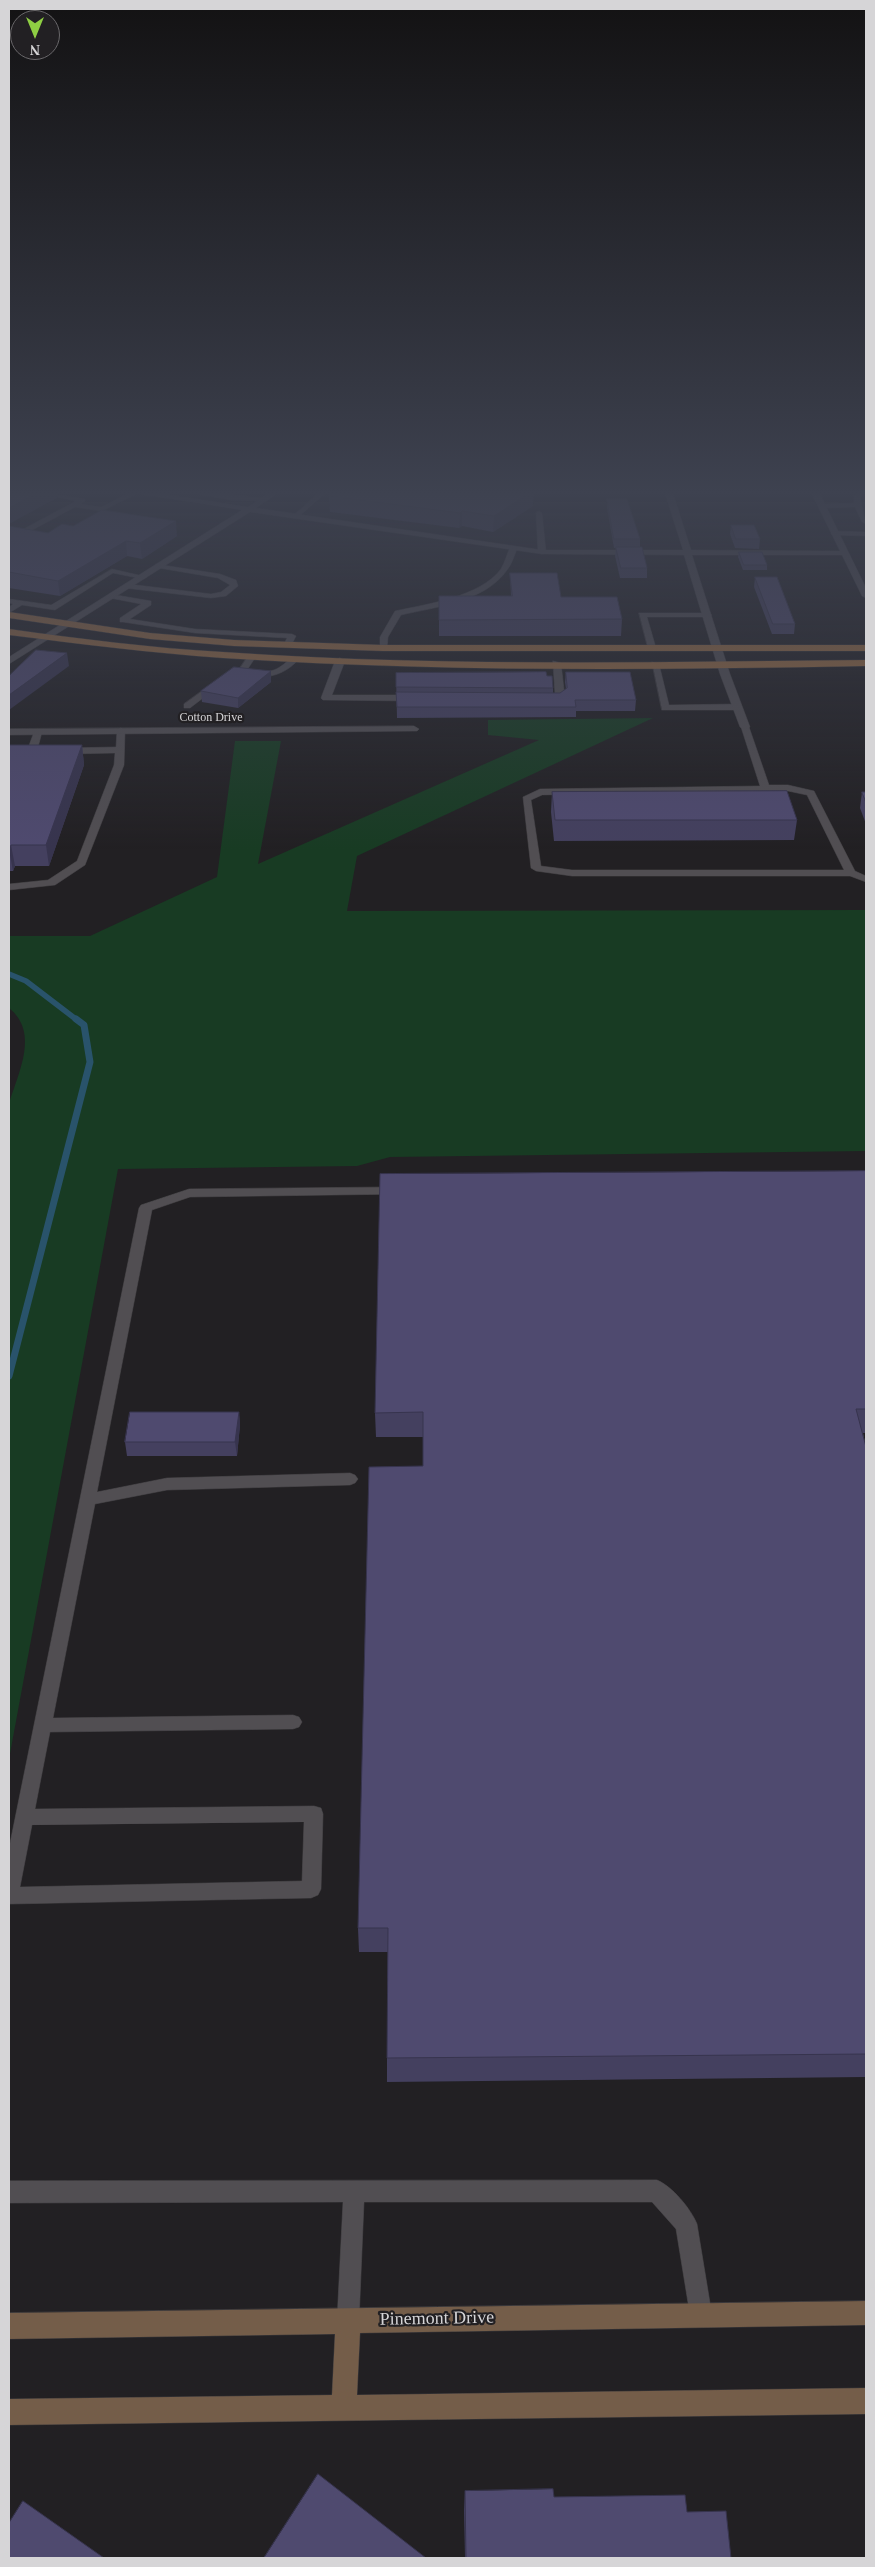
<!DOCTYPE html>
<html>
<head>
<meta charset="utf-8">
<style>
	body { margin:0 }
	#map { position:relative; width:875px; height:2567px; overflow:hidden; background:#222023; font-family:"Times New Roman",serif }
	canvas { display:block }
	.frame { position:absolute; inset:0; border:10px solid #d6d5d7; pointer-events:none }
	.north { position:absolute; left:10px; top:10px; width:50px; height:50px; box-sizing:border-box; background:#222023; border:1px solid #6a686b; border-radius:50%; rotate:180deg; font-size:14px; font-weight:700; line-height:20px; text-align:center; color:#d6d5d7 }
	.north::after { content:''; display:block; margin:auto; width:18px; height:22px; background:#8ece43; clip-path:polygon(50% 0,100% 100%,50% 72%,0 100%) }
</style>
</head>
<body>
<div id="map">
<canvas width="875" height="2567"></canvas>
<div class="frame"></div>
<div class="north">N</div>
</div>
<script>
const context = document.querySelector('canvas').getContext('2d');
context.lineJoin = 'round';
function fillPath(path, color) { context.fillStyle = color; context.fill(path, 'evenodd'); }
function trace(path, color, width, dash) { context.strokeStyle = color; context.lineWidth = width; context.lineCap = dash ? 'butt' : 'round'; context.setLineDash(dash || []); context.stroke(path); }
function label(font, color, halo, rows, align = 'center') {
  context.font = font + ' "Times New Roman",serif'; context.lineWidth = 4.5; context.setLineDash([]); context.textBaseline = 'middle'; context.strokeStyle = halo; context.fillStyle = color; for (const [text, x, y, turn = 0] of rows) {
    context.save(); context.translate(x, y); context.rotate((+turn || 0) * Math.PI / 180); context.textAlign = isNaN(turn) ? turn : align; if (halo) context.strokeText(text, 0, 0); context.fillText(text, 0, 0); context.restore();
  }
}
fillPath(new Path2D(`
	M653 718 357 856 347 911 866 910V1151L390 1157 357 1166 118 1169 9 1759V1104C18 1073 40 1033 9 1008V936H90L217 877 235 741H281L258 864 539 740 488 735V720Z`), '#183b23');
trace(new Path2D(`
	M9 974 26 981 77 1020`), '#29536b', 5.5);
trace(new Path2D(`
	M9 1376 90 1062 84 1025 76 1019`), '#29536b', 7);
const lane = new Path2D(`
	M177 490H195L268 499 265 501 232 500Z
	M322 490H329L297 518H293V516Z
	M860 490H866L860 497 866 524 862 522 855 507 821 508 818 506 821 504 854 503V496Z
	M134 491 136 494 102 511 75 507 25 534 18 532 76 501 58 497V495L85 499V501L81 504 101 507Z
	M539 511 542 513 546 552 542 554 538 552 536 513Z
	M835 531 866 532V536L832 535 831 533Z
	M510 547 517 549C514 556 512 564 507 570 485 602 435 607 401 615L388 637 387 648 380 650V637L395 611C427 604 480 597 501 569 505 562 507 554 510 547Z
	M156 564 220 574 236 580 238 586 226 596 211 598 125 588 124 586 128 584 211 594 221 592 230 585 218 578 159 568H156Z
	M112 569 147 577 143 579 113 573 55 610 22 605 9 613V607L13 604 9 603V599L51 605Z
	M110 594 151 601V605L130 619 195 629 292 634 296 636 291 646H288L284 644 287 638 195 633 123 622H120V618L141 604 110 598Z
	M639 613H708L712 615 708 617H647L656 648 652 650 648 648Z
	M248 656 255 658 247 670C270 673 275 673 292 657L299 659C283 677 262 681 239 673L238 671Z
	M652 662 659 664 669 705 738 704 742 707 738 710H662Z
	M213 683 220 685 190 708H184V704Z
	M745 724 749 727 769 785H788L814 791 855 871 866 876V882L850 876H572L536 871 531 868 523 797 540 789 760 786 741 727ZM788 791 807 795 844 870H572L541 866 531 800 542 795Z
	M121 728 125 731 124 765 85 865 55 885 9 890V884L48 880 77 861 114 765 115 753 66 754 61 751 66 748 116 747 117 731Z
	M38 729 42 732 37 751 29 753 27 751 34 732Z
	M398 1187 403 1188 404 1191 403 1194 190 1197 152 1210 97 1492 167 1478 350 1473 355 1475 358 1479 355 1483 350 1485 167 1490 95 1504 53 1718 293 1715 299 1717 302 1722 299 1727 293 1729 50 1732 35 1809 314 1806 321 1808 323 1814 321 1889 318 1895 311 1898 9 1904V1848L139 1208 141 1205 189 1189ZM304 1822 302 1881 20 1887 32 1825Z
	M657 2180C672 2186 691 2209 697 2224L712 2315 709 2323 701 2326 693 2323 690 2315 676 2229 652 2202H364L359 2321 356 2329 348 2332 340 2329 337 2321 343 2202 9 2203V2181Z`);
const street = new Path2D(`
	M116 490H136L248 507 273 490H282L256 508 542 550H683L664 490H672L691 550 840 551 810 490H818L866 588V598L862 596 842 555H692L730 674 750 727 745 730 740 727 720 674 684 555 542 554 250 512 9 664V657L242 510Z
	M340 658 345 661 332 695H415L420 698 415 701 323 700 321 698 335 661Z
	M553 661 561 663 565 699C560 704 546 702 541 698L546 695 555 696Z
	M414 726 419 729 417 731 9 735V729Z`);
const secondary = new Path2D(`
	M866 2301V2325L360 2333 357 2395 866 2388V2414L9 2425V2399L332 2395 335 2334 9 2339V2313Z`);
const primary = new Path2D(`
	M9 612 150 633 234 640 383 645H866V651H383L234 646 150 639 9 618Z
	M9 629C80 639 152 648 223 652 437 667 652 662 866 660V666C652 670 437 672 223 658 152 653 80 644 9 635Z`);
trace(lane, '#3c3a3d', 1);
trace(street, '#3c3a3d', 1);
trace(secondary, '#3c3a3d', 1);
trace(primary, '#3c3a3d', 1);
fillPath(lane, '#514e52');
fillPath(street, '#514e52');
fillPath(secondary, '#745d49');
fillPath(primary, '#986b41');
fillPath(new Path2D(`
	M9 490H71L64 494H57V498Z
	M329 496 533 506 493 532 462 526 459 528 330 512Z
	M607 499 640 539V547L647 568V578H620L615 556 616 548H614L607 508Z
	M731 525 760 539 759 549 735 548 730 534Z
	M9 526 48 533 73 526 177 536 142 559 127 556 60 596 9 588Z
	M739 552 767 565V570H743L738 557Z
	M510 573 561 597 622 619 621 636H439V596H511Z
	M755 577 795 624 794 634H772L754 587Z
	M566 672 636 700 635 711H576V717L397 718 396 673 547 676 553 688V693H560L566 689 565 682Z
	M271 682 238 708 202 702 201 691Z
	M9 745H82L84 765 49 866H15L13 871H9Z
	M552 792 797 820 794 840 554 841 551 812Z
	M862 792H866V824L860 808Z
	M866 1171V1433H863L866 1447V2077L387 2082V2058L388 1952H359L358 1928 423 1466V1437H376L375 1413Z
	M239 1412 240 1425 237 1456H127L125 1442Z
	M465 2491 554 2497 687 2512 731 2558H465L464 2510Z`), '#44405f');
fillPath(new Path2D(`
	M42 490H56L57 498 9 524V508Z
	M64 490H71L64 494Z
	M534 490 533 506 493 532 494 516Z
	M462 511V526L459 528 460 513Z
	M176 521 177 536 142 559 140 543Z
	M126 541 127 556 60 596 58 581Z
	M67 653 69 666 9 710V695Z
	M271 671V682L238 708V698Z
	M82 745 84 765 49 866 46 845Z
	M11 845 15 866 13 871 9 850Z
	M239 1412 240 1425 237 1456 235 1442Z`), '#37344e');
const building = new Path2D(`
	M9 490H42L9 508Z
	M338 490H534L494 516 462 511 460 513 329 496Z
	M607 499H627L640 539H614Z
	M102 510 176 521 140 543 126 541 58 581 9 572V526L48 533 62 524 73 526Z
	M731 525H754L760 539H736Z
	M616 547H642L647 568H621Z
	M739 552H762L767 565H744Z
	M510 573H557L561 597H617L622 619 439 620V596H512Z
	M755 577H777L795 624H773Z
	M36 650 67 653 9 695V676Z
	M234 667 271 671 238 698 201 691Z
	M546 672 547 676H552L553 688 396 687V673Z
	M566 672H630L636 700H575L576 707H397L396 692 560 693 567 688Z
	M9 745H82L46 845H11L9 850Z
	M787 791 797 820H555L552 792Z
	M862 792H866V802Z
	M866 1171V1409H856L866 1447V2054L387 2058 388 1928H358L369 1467 423 1466V1412L375 1413 380 1174Z
	M130 1412H239L235 1442H125Z
	M318 2474 426 2558H264Z
	M553 2489 554 2497 685 2495 687 2512 726 2511 731 2558H466L465 2491Z
	M23 2501 104 2558H9V2523Z`);
fillPath(building, '#4f4a6f');
trace(building, '#37344e', 1);
const sky = context.createLinearGradient(0, 0, 0, 850);
sky.addColorStop(0, '#131213');
sky.addColorStop(0.58, '#3e4250');
sky.addColorStop(1, '#3e425000');
context.fillStyle = sky;
context.fillRect(0, 0, 875, 850);
label('12px', '#d6d5d7', '#222023', [
	["Cotton Drive",211,718]
]);
label('18px', '#d6d5d7', '#222023', [
	["Pinemont Drive",437,2319,-1]
]);
</script>
</body>
</html>
